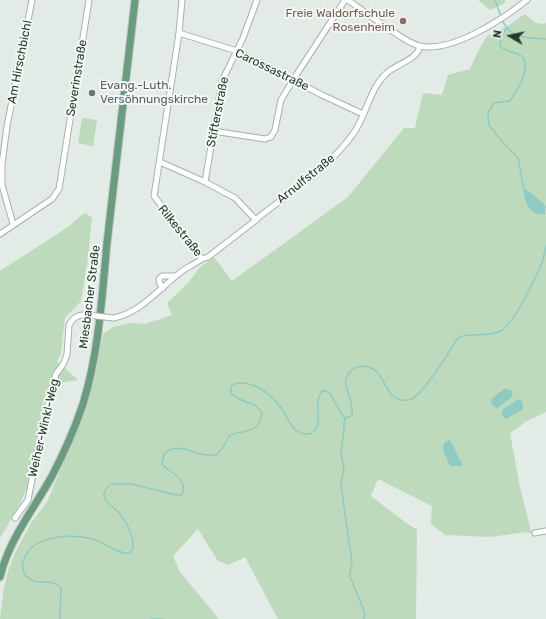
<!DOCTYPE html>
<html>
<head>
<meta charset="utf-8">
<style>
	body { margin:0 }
	#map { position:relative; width:546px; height:619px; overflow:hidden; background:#e2ebe5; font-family:Rubik,sans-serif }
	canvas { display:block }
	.north { position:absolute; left:490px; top:16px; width:40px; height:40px; -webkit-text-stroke:3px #f3f8f4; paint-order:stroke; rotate:279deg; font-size:11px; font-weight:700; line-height:16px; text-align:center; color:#243b2d }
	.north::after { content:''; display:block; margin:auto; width:14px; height:18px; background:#243b2d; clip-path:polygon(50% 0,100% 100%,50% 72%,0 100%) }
</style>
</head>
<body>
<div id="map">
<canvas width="546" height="619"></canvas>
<div class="north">N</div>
</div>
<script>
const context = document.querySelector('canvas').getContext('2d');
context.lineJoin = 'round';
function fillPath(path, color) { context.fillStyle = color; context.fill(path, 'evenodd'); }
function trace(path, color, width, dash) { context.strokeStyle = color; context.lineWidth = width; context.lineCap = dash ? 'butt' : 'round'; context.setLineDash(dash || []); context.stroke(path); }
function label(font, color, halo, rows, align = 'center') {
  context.font = font + ' Rubik,sans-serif'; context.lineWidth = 4; context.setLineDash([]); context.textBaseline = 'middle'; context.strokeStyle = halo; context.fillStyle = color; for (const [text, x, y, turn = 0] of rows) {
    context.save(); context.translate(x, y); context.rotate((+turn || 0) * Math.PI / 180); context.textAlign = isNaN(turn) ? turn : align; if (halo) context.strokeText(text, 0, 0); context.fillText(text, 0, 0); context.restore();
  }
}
fillPath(new Path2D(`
	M478 0H505V3L490 10Z
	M525 14 536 23 544 24 546 23V206L524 189C521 199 529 206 535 213L542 214 546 213V412L527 421 510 433 520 488 532 534 527 532 490 537 445 535 431 524 432 506 378 479 371 496 405 522 417 530 416 619H278L245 557 229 565 218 561 198 529 173 556 180 572 219 619H0L4 588 8 571 16 551 31 523 47 502 80 422 94 380 103 334 113 327 131 323 145 324 172 315 167 303 189 282 200 267 214 257 232 281 348 197 404 128H415L423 93 442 95 448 75 470 69 477 53 487 36 508 26Z
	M82 118 97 120 93 146 78 143Z
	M86 213 92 218 87 265 81 301 65 318 61 353 57 361 78 380 52 384 45 395 27 487 21 502 0 538V271L68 227 80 216Z`), '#bedabd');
fillPath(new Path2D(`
	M524 189 530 192 546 206 545 214C542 214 538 214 535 213 528 210 522 196 524 189Z
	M506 388 512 391V397L497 408 492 405 491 402 492 399 497 394Z
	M518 399 521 400 523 403V409L506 419 502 416V410Z
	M450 440 462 464 461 466H450L443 449 444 443Z`), '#8fcbc2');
trace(new Path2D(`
	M495 0 501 16
	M502 19C509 39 528 38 546 39
	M506 28 501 38 500 46C506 52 516 52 523 57 531 70 517 90 510 101L494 103 488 113 489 125 499 138 518 158 524 190
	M345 418 341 455 344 467 341 485 352 563 350 573V577L365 613 364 619
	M60 619 61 588C50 576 35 588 25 575 21 569 22 561 26 555 36 535 74 534 93 539 104 543 113 550 124 553H128L132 551C136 538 126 520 117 511 113 507 106 503 104 497 103 491 107 487 111 484H131L176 495H181L183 492C186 477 170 473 162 464L164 454C178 441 191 454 206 455 209 455 213 455 216 455L222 449 230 435C245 430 260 433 262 413 260 411 258 408 256 406 249 402 228 398 231 388 232 384 237 383 241 383 260 383 276 399 285 414 288 418 289 423 293 427 297 432 308 438 314 431 322 423 316 410 318 401 318 398 320 395 321 392L325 390 330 394 343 416 345 418 349 417 352 415C354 401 344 389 346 379 347 374 350 372 353 369 358 366 362 365 368 367 383 371 383 387 393 396 397 399 403 401 408 400 423 398 449 350 459 337 473 333 488 337 501 331 514 324 537 275 543 260 544 255 545 250 546 245
	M151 619H163`), '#8fcbc2', 1.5);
const minor = new Path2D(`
	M182 0 179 33 154 196 202 259 208 257 256 220
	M348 0C360 9 373 18 385 26 396 33 407 43 420 46 452 53 503 19 527 0
	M179 33 237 51 322 95 363 114
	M213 131 265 139 271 137 275 130 281 100 293 80 345 0
	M160 162 205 182 235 198 256 220 259 217C292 191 329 168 353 134 367 115 369 88 388 72 397 64 417 60 420 46
	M205 182 222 81 243 38 257 0
	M13 224 2 185V164L7 126 32 0
	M0 234 52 199 59 189 89 0
	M163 288 160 284 159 279 162 276H176
	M113 318C142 313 162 285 185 269 190 266 196 263 202 259
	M15 518 28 500 39 443 52 388 56 374 64 363 67 354 69 325C73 317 79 314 88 315
	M535 533 546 531`);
const major = new Path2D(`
	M0 577C9 539 34 509 52 476 64 453 75 428 83 404 99 352 102 296 107 243 116 162 126 81 135 0`);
trace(minor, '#a5b3aa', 7);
trace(major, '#c2c8c4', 9);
trace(minor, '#fff', 5);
trace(major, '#6b9c80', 7);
const minorBridge = new Path2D(`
	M88 315 113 318`);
trace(minorBridge, '#a5b3aa', 7, []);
trace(minorBridge, '#fff', 5);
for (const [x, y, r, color] of [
	[403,21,4,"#8d6e63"],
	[92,93,4,"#6b7280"]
]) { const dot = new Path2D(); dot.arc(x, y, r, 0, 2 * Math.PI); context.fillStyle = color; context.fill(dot); trace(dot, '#f3f8f4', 1.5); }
label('12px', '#785e54', '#f3f8f4', [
	["Freie Waldorfschule",395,14],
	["Rosenheim",395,28]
], 'right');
label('12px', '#243b2d', '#f3f8f4', [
	["Am Hirschbichl",20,62,-79],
	["Carossastraße",272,70,26],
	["Severinstraße",77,78,-81],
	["Stifterstraße",218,112,-79],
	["Arnulfstraße",306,179,-39],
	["Rilkestraße",180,231,51],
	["Miesbacher Straße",90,297,-83],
	["Weiher-Winkl-Weg",44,428,-77]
]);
label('12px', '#5b616d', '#f3f8f4', [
	["Evang.-Luth.",100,86],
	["Versöhnungskirche",100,100]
], 'left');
</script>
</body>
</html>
